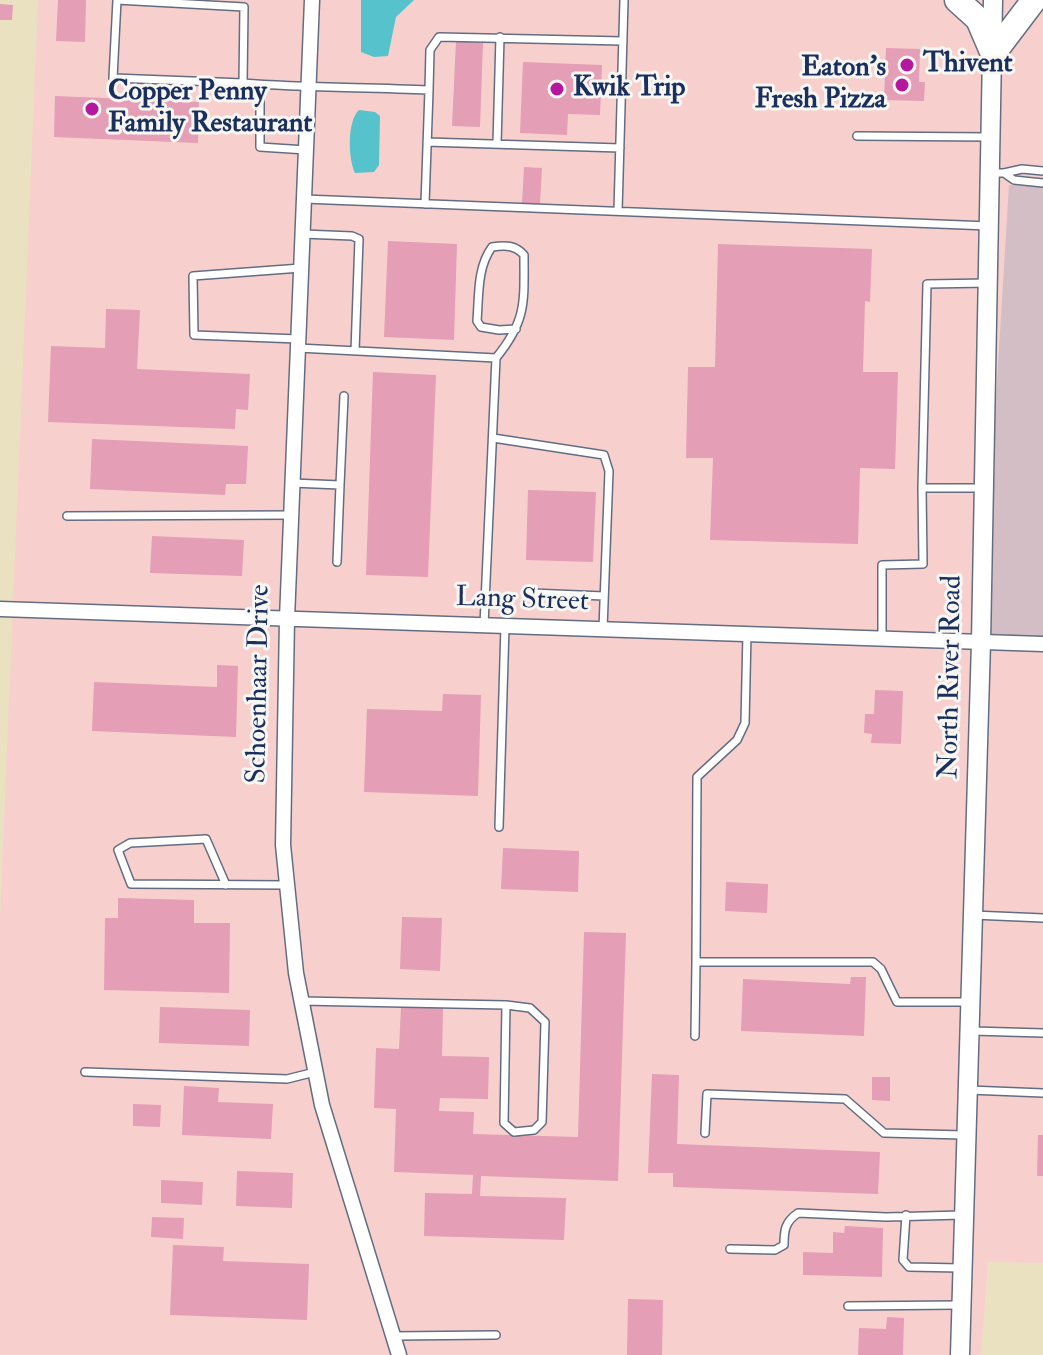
<!DOCTYPE html>
<html>
<head>
<meta charset="utf-8">
<style>
	body { margin:0 }
	canvas { display:block; background:#eae1c1 }
</style>
</head>
<body>
<canvas width="1043" height="1355"></canvas>
<script>
const context = document.querySelector('canvas').getContext('2d');
context.lineJoin = 'round';
function fillPath(path, color) { context.fillStyle = color; context.fill(path, 'evenodd'); }
function trace(path, color, width, dash) { context.strokeStyle = color; context.lineWidth = width; context.lineCap = dash ? 'butt' : 'round'; context.setLineDash(dash || []); context.stroke(path); }
function label(font, color, halo, rows, align = 'center') {
  context.font = font + ' "IM FELL Double Pica",serif'; context.lineWidth = 6; context.setLineDash([]); context.textBaseline = 'middle'; context.strokeStyle = halo; context.fillStyle = color; for (const [text, x, y, turn = 0] of rows) {
    context.save(); context.translate(x, y); context.rotate((+turn || 0) * Math.PI / 180); context.textAlign = isNaN(turn) ? turn : align; if (halo) context.strokeText(text, 0, 0); context.fillText(text, 0, 0); context.restore();
  }
}
fillPath(new Path2D(`
	M38 0H1043V1263L988 1262 981 1355H0V917Z`), '#f7d0ce');
fillPath(new Path2D(`
	M1009 185 1043 186V644L981 642Z`), '#d2bec4');
fillPath(new Path2D(`
	M414 0 396 17 388 56 374 57 361 52V0Z
	M359 110 375 112 380 116 379 165 374 172 355 173C348 158 347 121 359 110Z`), '#56c3cc');
fillPath(new Path2D(`
	M58 0H86L85 42 56 41Z
	M0 4 13 5 12 20H0Z
	M456 41 483 43 480 127 452 126Z
	M886 48 920 49 919 82H925L924 101 884 100Z
	M523 62 602 65 600 115 568 114 567 135 520 133Z
	M55 96 199 102 198 143 54 137Z
	M524 167 542 168 540 204 522 203Z
	M388 241 457 244 454 340 384 337Z
	M718 244 872 249 870 302 865 301 863 372H898L895 469 860 468 858 544 710 540 713 458H686L688 367H715Z
	M106 309 140 310 137 369 250 374 248 410 236 409 235 429 48 422 51 346 105 348Z
	M373 372 436 375 428 577 366 575Z
	M92 439 248 446 246 484H226L225 495 90 489Z
	M528 490 596 492 593 562 526 560Z
	M152 536 244 540 242 576 150 573Z
	M217 665 238 666 236 737 92 731 94 682 217 687Z
	M875 690 903 691 901 744 871 743 872 734 864 733 865 714H874Z
	M443 694 481 695 478 796 364 792 367 709 442 711Z
	M503 848 579 851 578 892 501 889Z
	M726 882 768 884 767 913 725 911Z
	M118 898 194 900V923H230L229 993 104 990 105 918H118Z
	M402 917 442 918 440 971 400 969Z
	M584 932 626 933 618 1181 481 1176 480 1196 566 1198 564 1240 424 1236 425 1193 472 1194 473 1175 394 1172 396 1109 374 1108 376 1048 399 1049 401 1007 443 1008 442 1056 489 1057 488 1099 440 1098 439 1111 474 1112 473 1134 578 1137Z
	M851 977H866L864 1036 741 1031 743 979 850 984Z
	M160 1007 250 1010 249 1046 159 1043Z
	M652 1074 679 1075 677 1144 880 1152 878 1194 673 1187V1173H648Z
	M872 1077H890V1101L872 1100Z
	M184 1086 219 1088 218 1102 273 1104 271 1139 182 1135Z
	M133 1104 161 1105 160 1127 133 1126Z
	M1038 1135H1043V1176H1037Z
	M237 1171 293 1173 292 1208 236 1206Z
	M161 1180 203 1182 202 1205 161 1203Z
	M152 1217 184 1218 183 1239 151 1237Z
	M845 1226 883 1228 882 1277 803 1275V1252L833 1253V1232L844 1233Z
	M173 1245 224 1247 223 1261 309 1264 307 1320 170 1315Z
	M628 1299 663 1300 662 1355H627Z
	M887 1317 904 1318 903 1355H858L859 1328 886 1329Z`), '#e49eb5');
const service = new Path2D(`
	M117 0 244 7 243 83C305 88 367 87 429 90L430 50 439 37 623 41
	M117 0 113 78 243 83
	M260 85V147L306 150
	M857 136 989 137
	M427 142 620 148
	M497 144 500 37
	M993 173H1004L1022 169 1043 171
	M1004 173 1014 180 1043 183
	M304 199 989 226
	M425 204 429 90
	M618 211 624 0
	M303 234 352 236 359 239 355 351
	M298 339 194 335 193 276 301 268
	M298 348 496 358 484 625
	M496 358C527 320 524 302 524 255 515 245 506 245 492 247 477 267 479 296 477 321L481 327 499 330 516 329
	M493 438 604 455 609 471 603 629
	M292 483 340 485 344 396
	M922 488 927 284 988 283
	M67 516 291 515
	M337 562 340 485
	M531 593 604 596
	M747 633 745 723 737 740 697 777 696 962H873L881 969 897 1002H968
	M882 638V565L923 564 922 488H981
	M499 827 505 626
	M226 885 206 839 130 843 118 850 131 884 287 885
	M973 915 1043 918
	M301 1001 506 1005 504 1123 514 1132 534 1130 542 1122 545 1022 530 1008 506 1005
	M972 1031 1043 1033
	M695 1036 696 962
	M85 1072 287 1079 315 1072
	M969 1090 1043 1093
	M705 1133 707 1094 845 1099 884 1133 964 1135
	M906 1215 903 1260 909 1267 960 1268
	M730 1249 775 1250 784 1245C784 1230 785 1222 798 1213L886 1217 962 1215
	M848 1306 959 1305
	M393 1336 496 1335`);
const minor = new Path2D(`
	M312 0 287 619 283 845 296 973 322 1105 399 1355
	M0 609 1043 644`);
const tertiary = new Path2D(`
	M960 1355 981 642 993 0`);
const primary = new Path2D(`
	M957 0 978 19 993 54
	M993 54 1034 0`);
trace(service, '#636d81', 10);
trace(minor, '#636d81', 17);
trace(tertiary, '#636d81', 21);
trace(primary, '#636d81', 27);
trace(service, '#fff', 7);
trace(minor, '#fff', 14);
trace(tertiary, '#fff', 18);
trace(primary, '#fff', 24);
for (const [x, y, r, color] of [
	[907,65,8,"#b5179e"],
	[902,85,8,"#b5179e"],
	[557,89,8,"#b5179e"],
	[92,109,8,"#b5179e"]
]) { const dot = new Path2D(); dot.arc(x, y, r, 0, 2 * Math.PI); context.fillStyle = color; context.fill(dot); trace(dot, '#f6f6f2', 3); }
label('bold 28px', '#1b2f5e', '#f6f6f2', [
	["Thivent",923,65],
	["Eaton's",886,69,"right"],
	["Fresh Pizza",886,101,"right"],
	["Kwik Trip",573,89],
	["Copper Penny",108,93],
	["Family Restaurant",108,125]
], 'left');
label('28px', '#1b2f5e', '#f6f6f2', [
	["Lang Street",522,601,2],
	["North River Road",952,677,-89],
	["Schoenhaar Drive",260,684,-89]
]);
</script>
</body>
</html>
